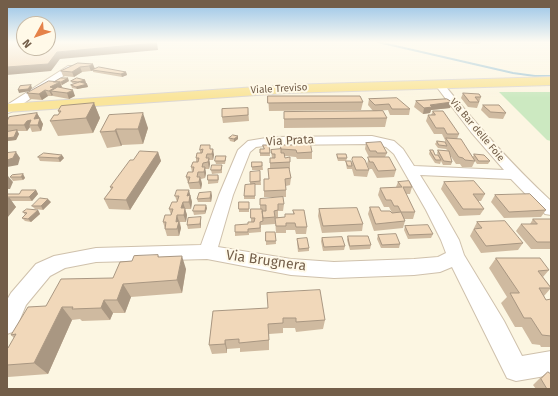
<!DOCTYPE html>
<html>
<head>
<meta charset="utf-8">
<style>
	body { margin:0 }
	#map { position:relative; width:558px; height:396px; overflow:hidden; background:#fcf6e2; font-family:"Fira Sans",sans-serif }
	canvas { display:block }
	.frame { position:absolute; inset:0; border:8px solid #735e49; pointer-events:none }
	.north { position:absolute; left:16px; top:16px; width:40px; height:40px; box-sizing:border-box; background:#fff9e8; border:1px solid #c7bba8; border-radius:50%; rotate:230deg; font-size:11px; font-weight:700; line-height:16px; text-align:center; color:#735e49 }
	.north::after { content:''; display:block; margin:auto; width:14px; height:18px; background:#e58249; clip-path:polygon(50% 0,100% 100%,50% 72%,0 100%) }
</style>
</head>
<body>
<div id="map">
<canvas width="558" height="396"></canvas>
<div class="frame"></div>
<div class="north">N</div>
</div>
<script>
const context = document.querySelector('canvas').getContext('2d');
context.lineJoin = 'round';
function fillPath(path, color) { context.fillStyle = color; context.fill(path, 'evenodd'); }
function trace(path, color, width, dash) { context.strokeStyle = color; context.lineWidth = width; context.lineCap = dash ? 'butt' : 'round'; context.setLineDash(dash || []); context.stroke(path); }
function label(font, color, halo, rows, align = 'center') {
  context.font = font + ' "Fira Sans",sans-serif'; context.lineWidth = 4; context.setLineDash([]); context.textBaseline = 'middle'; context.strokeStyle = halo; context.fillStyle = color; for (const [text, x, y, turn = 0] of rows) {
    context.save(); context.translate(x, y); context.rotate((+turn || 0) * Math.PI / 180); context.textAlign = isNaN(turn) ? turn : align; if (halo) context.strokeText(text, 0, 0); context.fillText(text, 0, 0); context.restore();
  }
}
fillPath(new Path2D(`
	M499 92H551V141L547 140Z`), '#cce9c1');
trace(new Path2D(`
	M378 42 513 73 535 76H551`), '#9ec5d6', 2);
const street = new Path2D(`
	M68 66H74L75 68 11 112 7 113V105Z
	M439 81 442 82C476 124 511 164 551 201V215L545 214 511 179 420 175 442 210 459 240 464 255 504 321 522 356 551 351V375L516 381 507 378 452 267 440 272 414 275 334 278 291 275 207 259 96 262 65 268 50 276 26 305 15 331 7 334V300L11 293 36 264 54 256 96 248 201 245 219 195 238 150 248 141 272 137 372 136 394 141 403 149 414 166 504 170 471 132 436 86 435 84ZM372 144 386 147 394 154 426 210 441 240 446 253 438 257 414 259 334 262 291 259 218 247 233 195 250 152 256 147 272 145Z`);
const primary = new Path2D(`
	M551 77V85L286 93 7 112V104L286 85Z`);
trace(street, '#cfc1ac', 2);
trace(primary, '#ddd8d3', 2);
fillPath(street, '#fff');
fillPath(primary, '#fae59b');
fillPath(new Path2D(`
	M461 42H481L480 44H463Z
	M78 63 95 68 126 72 127 75 122 77 93 72V70L91 71 82 72 74 77 63 76 61 71Z
	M85 80 86 83H85L87 84 88 87 77 89 72 88 71 85 75 84 72 83 71 81Z
	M69 81 62 85H61L62 87 75 96 69 99 53 96V95L52 96H48L42 100 30 99 27 93 54 82Z
	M463 93 481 97 477 108 468 107 461 98Z
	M268 96 363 102 361 110 269 111Z
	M369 99 410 109 409 115H390L388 110 377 111 387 118 385 127 284 128V112L373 111 368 105Z
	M416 101 452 102 450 108 431 110 430 113 423 114 414 107Z
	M94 103 100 118 93 133 58 136 50 121 58 115 59 113 58 111Z
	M483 105 506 113 503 119 489 118 481 110Z
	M248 108 249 121 223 123 222 117Z
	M433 111 459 134 457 139 473 157 474 154 490 161 488 164H477L475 161 472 167H462L460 164H456L450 155 452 162 451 165H443L441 161 440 164 435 163 429 154 430 150 435 155H438L437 153 438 150 448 151 446 149 438 148 435 144 437 141 445 142V140L442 134H434L426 121 428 115H431Z
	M37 113 43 124 41 131 32 132 30 127 27 131H17L19 134 16 140 7 141V132L12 131H8L7 129V121Z
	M109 115 148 128 143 144 122 145 121 146 107 148 100 132Z
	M238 136V139L234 142 230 141 229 138Z
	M366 143 387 153 385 157 396 170 394 177 377 178 372 169H369L367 164 369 157 365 149Z
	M269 145 270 156H260V149H263Z
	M280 145 312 152V159H297L296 157 285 156V158L290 162V169H289L291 178 290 185 286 186V197H264V179H269L268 169H270V158H272L271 150 280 149Z
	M211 149 214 155 213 160H209L210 164 209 169H205L206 173 205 178 201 179 202 184 201 189H190L186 177 192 172 191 167 196 162V158L200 153V150Z
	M158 152 161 161 130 210 109 209 104 199 111 189 110 187 133 160Z
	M337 154 347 158 346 161 352 164 353 157 369 170 367 177 354 176 352 169H347L346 164V161H338L337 158Z
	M226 156V159L225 164H216L215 161Z
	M38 157 64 158 60 162 40 161Z
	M252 162H262L263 170H252Z
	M222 168V173L212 174 211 170Z
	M260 171 261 185H255V199H244V196L250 185V182Z
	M23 174 25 178 23 180 13 181 10 177Z
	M218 175 219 178 218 183 208 184V180Z
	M398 182 412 187 410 194H406L415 212 413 219H404L405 221 403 228 374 231 368 214 370 207 381 211 392 213 389 207H384L378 195 380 188 396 187Z
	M444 182 485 194 481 201H478L484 209 480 215 459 216 441 189Z
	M36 190 38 194 32 201H11L16 207 7 218V194H19Z
	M211 192 212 196 211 202H198L197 199Z
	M190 195 192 202 191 209H185L187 215 186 222H180L181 228 179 236H167L163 222 171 215 169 209 177 202 175 196Z
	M495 195 546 210 541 217 504 218 491 202Z
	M51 202 43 210 35 209 32 206Z
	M249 202V212H239V209Z
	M284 204 283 211H278V217H285L293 214V210L307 227 306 234H296L295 230H286V233H276L275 218V224L261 225V232L249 233V235L235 236V232L248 224 254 222H251V218L260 209V205Z
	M207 208 205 214 194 215 193 211Z
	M319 209 363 224 362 231 322 233 318 216Z
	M38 210 40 214 31 222 25 221 22 218 25 215 23 212Z
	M201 217V228L188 229 187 225Z
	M533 219H551V249H531L516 231 521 224H530Z
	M477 222 523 243 518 250 481 253 470 236Z
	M405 226 433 234 431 238 408 239 404 230Z
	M266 232H275L276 244 266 245Z
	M378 235 400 244 399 248H381L377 239Z
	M348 236 371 245 370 249 350 250 347 240Z
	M322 238 345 246 344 250 323 251 321 241Z
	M297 239 309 248V251L298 252 297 242Z
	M158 255 159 257 186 269 182 293 131 297 125 313H113L110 320 82 321 80 319 72 320 48 374 8 377H7V349L8 348 14 338 11 335 46 306 113 278 132 261Z
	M496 258 549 270 543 277 551 287V288L544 296 546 300 551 299V347H541L540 345 532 344 522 327H515L501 303 507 297 489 268Z
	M213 311 325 320 323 329 296 332 295 328H283V333L269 334V350L240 352V348L227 349V353L212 354 209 345Z
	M548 372 551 389H536L533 385 540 378Z`), '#cfbaa0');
fillPath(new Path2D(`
	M157 42 158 50 60 59 51 71 7 75V67L57 52Z
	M93 64 95 69 92 70H93L91 71 89 66Z
	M80 67 82 72 74 77 72 72Z
	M126 72 127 75 122 77 121 74Z
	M68 78 69 81 62 85 61 82Z
	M85 80 86 83 79 85 78 82Z
	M60 82 62 87 51 91 53 95 52 96 49 91 50 87Z
	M87 84 88 87 77 89 76 87Z
	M31 85 32 88 30 91 19 93 18 90Z
	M45 90 48 96 42 100 39 94Z
	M73 90 75 96 69 99 67 93Z
	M452 102 450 108 431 110 430 113 423 114 424 108 430 105Z
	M94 103 100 118 93 133 86 118Z
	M37 113 43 124 41 131 34 119Z
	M143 113 148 128 143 144 138 129Z
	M31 120 29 125 30 127 27 131 24 125 27 121Z
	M116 129 122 145 121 146 115 131Z
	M17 130 19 134 16 140 7 141V138Z
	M238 136V139L234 142V139Z
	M213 149 214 155 213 160 212 154Z
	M16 152 20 158 18 165 7 167V160Z
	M158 152 161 161 130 210 126 200Z
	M62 155 64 158 60 162 58 158Z
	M209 158 210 164 209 169 208 162Z
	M205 167 206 173 205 178 204 172Z
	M23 174 25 178 23 180 21 177Z
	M8 176 13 182 10 189H7V178Z
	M200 177 202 184 201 189 199 182Z
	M36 190 38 194 32 201 29 197Z
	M189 190 192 202 191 209 189 202 190 199 189 203 187 196Z
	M211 192 212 196 211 202 210 198Z
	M9 197 16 207 7 218V199Z
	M48 199 51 202 43 210 41 206Z
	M183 202 187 215 186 222 181 208Z
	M206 205 207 208 205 214V211Z
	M38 210 40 214 31 222 28 219Z
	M177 215 181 228 179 236 176 222Z
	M201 217V228L200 224Z
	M182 256 186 269 182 293 177 280Z
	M123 284 131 297 125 313 117 300Z
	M104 300 113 313 110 320 101 308Z
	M62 307 72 320 48 374 34 363Z
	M225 340 227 349V353L225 344Z`), '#a99782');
const building = new Path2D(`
	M7 42H24V48H48V42H156V43L57 52 48 64 7 67Z
	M78 63 93 64 89 66 80 67 72 72 61 71Z
	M99 67 126 72 121 74 92 70Z
	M61 78H68L61 82H54Z
	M77 78 85 80 78 82 71 81Z
	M49 81 60 82 50 87 54 88 49 91 45 90 39 94 27 93Z
	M80 82 87 84 76 87 71 85Z
	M31 85 28 89 18 90 20 86Z
	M58 87 73 90 67 93 51 91Z
	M463 93 479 94 481 97H475L479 102H470Z
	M268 96H360L363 102 268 103Z
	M397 98 410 109H392L389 104 375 105 369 99Z
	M447 99 452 102 430 105 432 107 424 108 416 101Z
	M94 103 86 118 50 121 54 115H58L61 111H58L61 106Z
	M483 105H499L506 113 491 112Z
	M248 108V115L222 117V109Z
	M383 111 387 118 284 119V112Z
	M433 111H443L459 134H447L444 128H436L428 115H435Z
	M37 113 34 119 40 118 38 125H29L31 120 27 121 24 125H7V121L9 117Z
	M143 113 138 129H116L115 131 100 132 109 115Z
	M17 130 14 137 7 138V132Z
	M233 135 238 136 234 139 229 138Z
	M446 138 461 139 475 161 465 160 463 158 459 157Z
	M437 141 445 142 447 146 439 145Z
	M310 142 312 152 297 153 296 150 281 149 280 145H295V143Z
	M381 142 387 153H377L376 151H370L366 143Z
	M201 145H210V149H213L212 154H207L206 158H209L208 162 203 163 202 167H205L204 172H198L197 177H200L199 182 188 183 190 177H186L188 172H193L194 167H191L193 162H198L199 158H196L197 153H202L203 149 200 150Z
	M263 145H269L270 153H260V149H264Z
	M281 149V153H284L285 158 290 157V162L270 163V158H275V154H272L271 150Z
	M430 150H433L435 155H438L441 160H436Z
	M438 150 449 151 452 162 444 161Z
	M140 151 158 152 126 200 104 199 113 187H110L130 160H133Z
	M16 152 13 158 7 160V153Z
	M44 153 62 155 58 158 38 157Z
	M337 154H346L347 158H338Z
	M474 154 484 155 490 161H479Z
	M216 156H226L225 161H215Z
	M353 157H362L365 160 369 170H356L352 160Z
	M368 157H389L396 170 378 171 373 162H370Z
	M346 161H351L352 166H348Z
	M252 162H262V166L252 167Z
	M212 165H222L221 170H211Z
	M289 168 291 178 285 179 286 190 264 191V179H269L268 169Z
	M260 171V181L250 182V172Z
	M23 174 21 177H10L12 175Z
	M208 175H218V180H208Z
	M409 181 412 187H403L415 212H401L398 206H394L391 200H386L380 188 402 187 398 182Z
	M474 181 485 194H473L484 209H463L444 182Z
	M255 184V196H244L245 185Z
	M22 190H36L29 197H7V194H19Z
	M177 190H189L187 196 190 195 189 202H183L181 208H185L184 215H177L176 222 179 221 177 229H165L166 222H163L165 215H171L173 209H169L172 202H177L179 196H175Z
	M211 192 210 198 197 199 199 193Z
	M530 194 546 210 509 212 495 195Z
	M283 197 284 204H278V210L274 211 275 217 263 218 262 211H266V205H260V199Z
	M40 198 48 199 41 206H32Z
	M239 202H249V209H239Z
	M195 205H206L205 211H193Z
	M370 207H379L381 211H390L392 213 401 212 405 221 376 224Z
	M357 208 363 224 323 226 319 209Z
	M27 209 38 210 28 219 22 218 27 213 23 212Z
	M251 209H262L263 221 260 222V228L248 229V232H235V225L248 224V222H254L255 218H251Z
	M293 210H304L307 227H296L295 223H286V226H276L275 218 285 217V214H294Z
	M201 217 200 224 187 225 188 218Z
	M533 219H551V242H537L521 224H537Z
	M505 221 523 243 486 246 474 229 482 228 477 222Z
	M428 225 433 234 409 235 405 226Z
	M266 232H275L276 241H266Z
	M396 234 400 244 382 245 378 235Z
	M348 236H368L371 245 350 246Z
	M342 237 345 246 324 247 322 238Z
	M307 238 309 248 299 249 297 239Z
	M158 255V257L182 256 177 280 123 284 117 300H104L101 308 72 309 73 307H62L34 363 7 365V349L8 348 16 334 11 335 28 307 46 306 61 279 113 278 120 262 132 261 134 256Z
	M496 258H540L549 270 538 271 551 288H539L546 300 551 299V336L542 335 531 318H524L510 293H519Z
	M320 290 325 320 296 322V318H283V323L268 324 269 340 239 343V339L225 340V344L209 345 213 311 268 308 267 293Z
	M548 372 551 374V389H547L541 379Z`);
fillPath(building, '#f1d8ba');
trace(building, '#a99782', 1);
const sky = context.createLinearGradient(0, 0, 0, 98);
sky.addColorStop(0, '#94c2e7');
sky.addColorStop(0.43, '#fefbf2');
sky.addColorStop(1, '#fefbf200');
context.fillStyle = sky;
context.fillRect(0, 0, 558, 98);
label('10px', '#735e49', '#fff9e8', [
	["Viale Treviso",279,89,-3],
	["Via Bar delle Foie",477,130,50]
]);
label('12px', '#735e49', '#fff9e8', [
	["Via Prata",290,141,-3]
]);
label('14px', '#735e49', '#fff9e8', [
	["Via Brugnera",266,261,8]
]);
</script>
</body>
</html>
